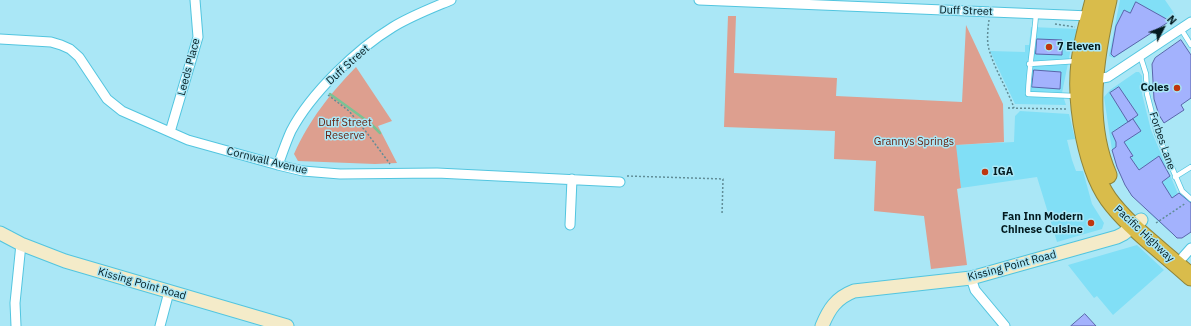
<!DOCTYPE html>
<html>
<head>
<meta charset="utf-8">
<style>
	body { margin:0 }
	#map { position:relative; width:1191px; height:326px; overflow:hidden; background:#aae7f6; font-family:"IBM Plex Sans",sans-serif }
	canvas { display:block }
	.north { position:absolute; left:1143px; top:8px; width:40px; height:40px; -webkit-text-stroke:3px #aae7f6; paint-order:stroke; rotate:48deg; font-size:11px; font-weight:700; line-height:16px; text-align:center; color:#031b20 }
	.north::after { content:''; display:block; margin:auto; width:14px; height:18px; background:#031b20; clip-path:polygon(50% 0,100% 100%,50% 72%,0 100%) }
</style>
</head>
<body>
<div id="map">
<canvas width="1191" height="326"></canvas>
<div class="north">N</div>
</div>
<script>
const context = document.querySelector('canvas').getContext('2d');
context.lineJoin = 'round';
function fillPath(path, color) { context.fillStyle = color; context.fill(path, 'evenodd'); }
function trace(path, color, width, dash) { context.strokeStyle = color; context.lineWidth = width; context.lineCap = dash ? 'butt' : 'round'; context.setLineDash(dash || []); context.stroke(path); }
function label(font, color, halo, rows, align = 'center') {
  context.font = font + ' "IBM Plex Sans",sans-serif'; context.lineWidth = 3; context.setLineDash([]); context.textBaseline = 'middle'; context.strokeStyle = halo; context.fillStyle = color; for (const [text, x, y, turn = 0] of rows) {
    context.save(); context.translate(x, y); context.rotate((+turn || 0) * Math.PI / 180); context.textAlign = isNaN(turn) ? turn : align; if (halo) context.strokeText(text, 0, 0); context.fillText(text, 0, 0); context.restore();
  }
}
fillPath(new Path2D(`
	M1120 0H1165L1176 16 1114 58 1109 56Z
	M1031 27 1078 29 1070 53 1062 93 1066 105 1015 104 990 51 1025 52V45H1029Z
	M1136 72H1139L1142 76V94L1151 130 1178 194 1191 206 1177 238 1149 213 1129 191 1117 167 1112 150 1104 97 1110 90Z
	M1020 111 1069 114 1075 139 1067 140 1072 160 1076 171H1083L1092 204 1104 223 1102 229 1057 242 1037 177 961 188 955 145 1014 142 1015 116Z
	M1137 245 1164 270 1113 315 1097 296 1094 298 1068 265Z`), '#81dff6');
fillPath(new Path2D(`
	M728 16H736L734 73 837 78 836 96 962 102 966 25 1003 104 1004 142 956 145 961 188 957 189 967 265 931 269 924 216 874 211 876 161 834 159 835 131 724 127Z
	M356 67 392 121 378 126 397 163 375 164 298 161 294 154C310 119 329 95 356 67Z`), '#dd9f8f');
trace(new Path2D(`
	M330 94 370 123 380 133`), '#7ac294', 2.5);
const building = new Path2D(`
	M1136 2 1170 21 1114 57 1111 54 1116 26 1124 10 1130 13Z
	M1037 39 1062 40V55L1036 54Z
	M1181 40 1191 55V98L1181 105 1184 110 1164 123 1159 115 1154 99 1152 64 1155 58Z
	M1034 70 1061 72 1060 89 1032 87Z
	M1119 87 1138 115 1128 122 1110 93Z
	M1133 119 1141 131 1124 142 1133 156 1130 157 1139 170 1159 156 1170 176 1162 182 1172 198 1179 193 1191 203V232L1182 238H1177L1173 234 1132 196 1125 185 1117 167 1112 150 1116 147V142L1112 133Z
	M1085 314 1096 326H1071Z`);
fillPath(building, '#a3b2fd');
trace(building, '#5a65aa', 1);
const lane = new Path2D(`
	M1036 14C1034 42 1029 66 1028 94L1075 96
	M1181 29 1191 45
	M1140 55 1146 74 1147 94 1157 133 1182 191 1191 199
	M1029 64 1077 61
	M1175 177 1191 167`);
const street = new Path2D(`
	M699 0 1090 16
	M0 39 51 42 61 45 70 49 79 57 107 99 122 111 188 140 278 165 303 171 340 174 437 173 620 182
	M1091 80 1108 77 1191 22
	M170 132 198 37 195 0
	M278 165C282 154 286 142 291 131 311 93 357 49 393 27 411 16 432 8 451 0
	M570 225 572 179
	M1183 257 1191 248
	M971 278 975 290 1005 326
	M16 326 15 303 21 244
	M160 326 169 292`);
const secondary = new Path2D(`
	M0 233 21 244 65 261 287 326
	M822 326C829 309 836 298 854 291L971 278 1117 237 1123 234 1141 220`);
const highway = new Path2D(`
	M1094 0C1089 20 1082 42 1080 62 1075 102 1086 173 1113 205 1135 232 1165 253 1191 277
	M1108 0C1095 55 1084 121 1108 175`);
trace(lane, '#52c5df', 6);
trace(street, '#52c5df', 11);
trace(secondary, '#52c5df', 15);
trace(highway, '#8e843c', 19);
trace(new Path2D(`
	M989 20C988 27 987 37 988 45 992 65 1007 88 1014 108
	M1055 24 1075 27
	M328 95 349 111 367 133 390 164
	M1008 108 1068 109
	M627 176 723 179 722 215
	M1156 223 1186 203`), '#608d97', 1.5, [2, 2]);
trace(lane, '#fff', 4.5);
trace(street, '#fff', 9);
trace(secondary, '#f4ebc9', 13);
trace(highway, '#d9bc4b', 17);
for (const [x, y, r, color] of [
	[1049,47,4,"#bf360e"],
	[1177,88,4,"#bf360e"],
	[985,172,4,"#bf360e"],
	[1091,223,4,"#bf360e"]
]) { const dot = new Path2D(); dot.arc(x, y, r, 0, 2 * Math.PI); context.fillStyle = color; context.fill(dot); trace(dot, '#aae7f6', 1.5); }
label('11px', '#031b20', '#aae7f6', [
	["Duff Street",966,11,2],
	["Duff Street",348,65,-42],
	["Leeds Place",189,67,-75],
	["Forbes Lane",1162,141,71],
	["Cornwall Avenue",267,161,14],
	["Pacific Highway",1144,234,43],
	["Kissing Point Road",1012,266,-15],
	["Kissing Point Road",142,284,16]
]);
label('bold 11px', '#031b20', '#aae7f6', [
	["7 Eleven",1057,47],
	["Coles",1169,88,"right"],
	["IGA",993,172],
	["Fan Inn Modern",1083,217,"right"],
	["Chinese Cuisine",1083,230,"right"]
], 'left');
label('11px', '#682211', '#aae7f6', [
	["Duff Street",345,123],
	["Reserve",345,136],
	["Grannys Springs",914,142]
]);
</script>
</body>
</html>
